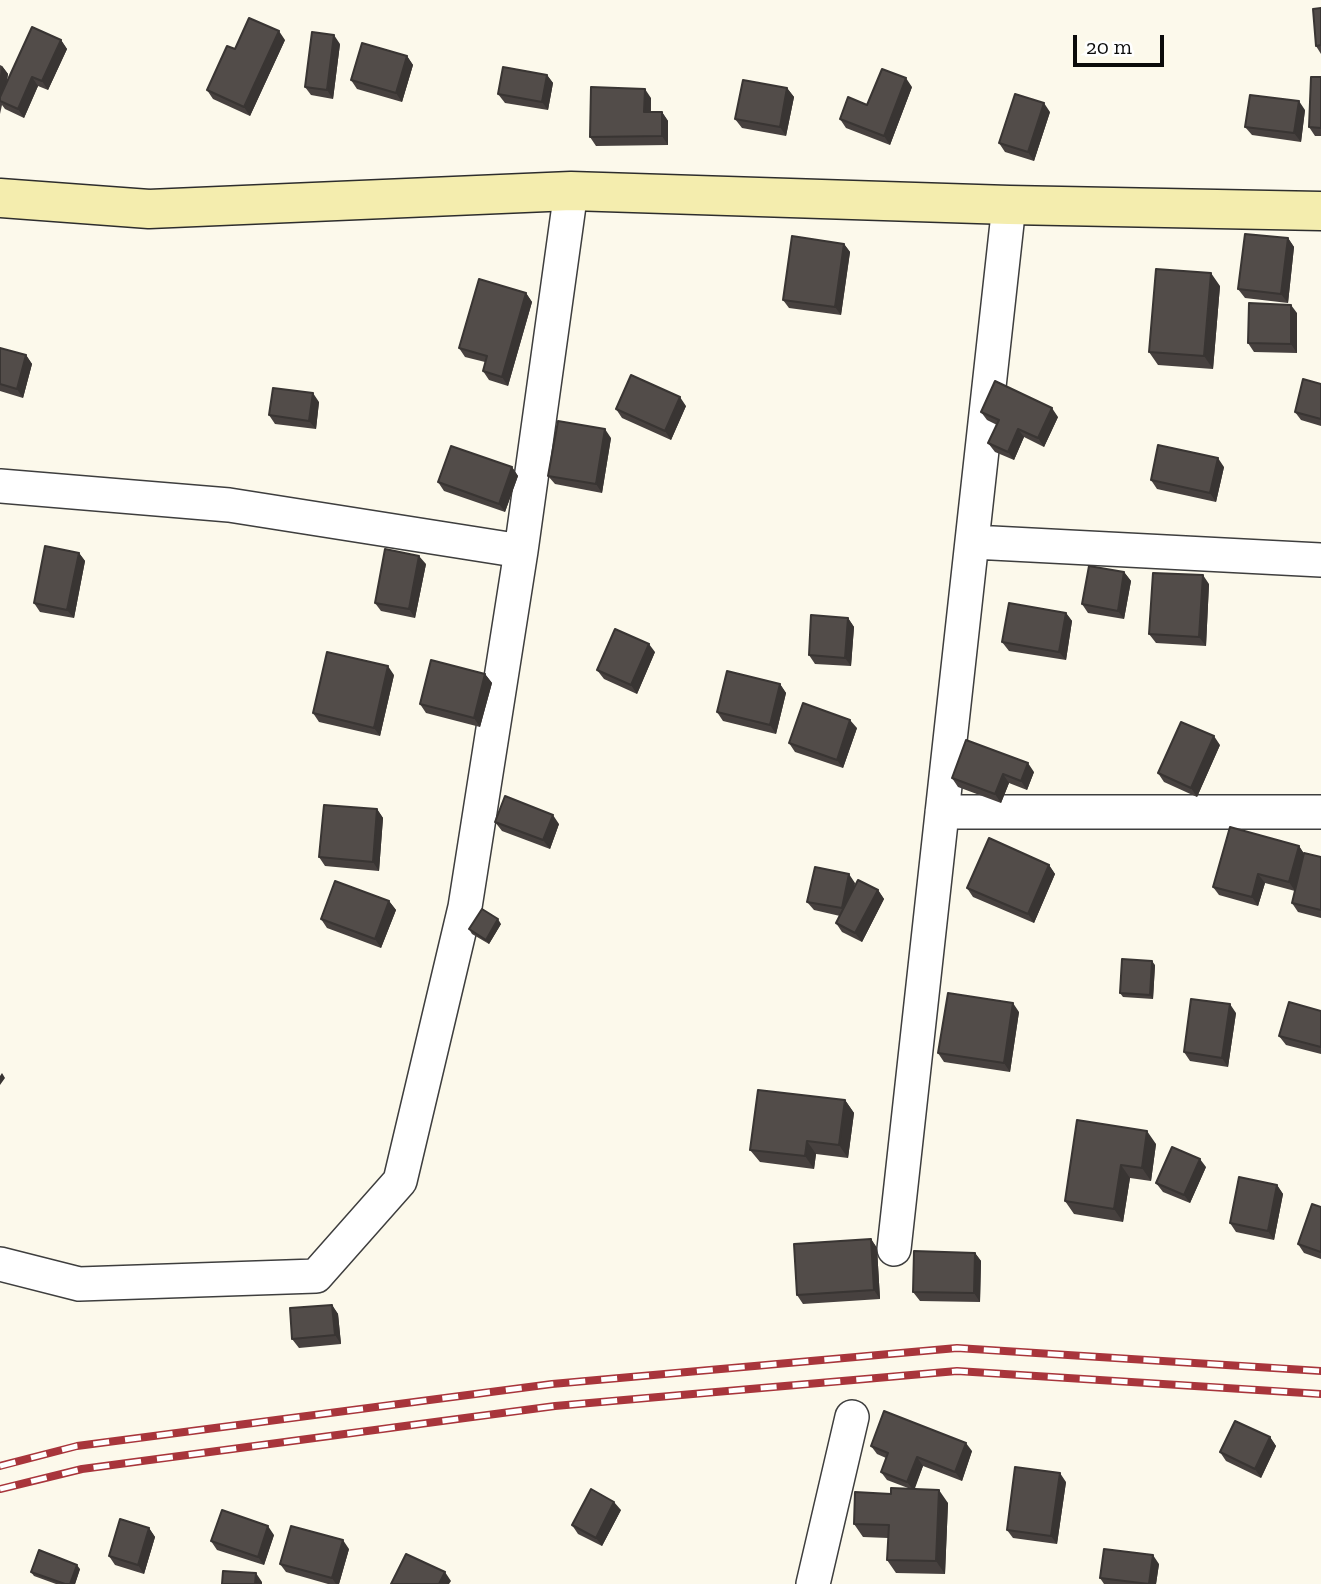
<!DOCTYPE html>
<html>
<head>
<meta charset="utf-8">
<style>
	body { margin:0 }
	#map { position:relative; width:1321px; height:1584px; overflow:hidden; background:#fcf9eb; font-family:"Zilla Slab",serif }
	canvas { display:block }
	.scale { position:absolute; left:1073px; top:35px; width:91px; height:32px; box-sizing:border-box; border:4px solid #0b0b0b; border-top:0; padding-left:9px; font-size:21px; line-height:24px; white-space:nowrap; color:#0b0b0b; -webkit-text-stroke:5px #fff; paint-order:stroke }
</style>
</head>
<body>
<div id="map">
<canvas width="1321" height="1584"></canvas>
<div class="scale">20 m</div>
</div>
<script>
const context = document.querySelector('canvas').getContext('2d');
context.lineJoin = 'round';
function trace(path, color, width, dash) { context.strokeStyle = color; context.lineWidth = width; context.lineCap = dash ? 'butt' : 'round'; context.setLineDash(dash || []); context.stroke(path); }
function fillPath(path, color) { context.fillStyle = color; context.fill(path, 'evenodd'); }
const street = new Path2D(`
	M0 486 229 505 521 551
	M973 542 1321 560
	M942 812H1321
	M894 1249 1009 205
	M0 1264 79 1284 316 1276 400 1181 465 907 521 551 571 191
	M813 1584 852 1417`);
const secondary = new Path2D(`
	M0 198 149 209 571 191 1009 205 1321 211`);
trace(street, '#3e3e3e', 36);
trace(secondary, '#2d2d2d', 41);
trace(street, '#fff', 33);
trace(secondary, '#f4edae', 38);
const rail = new Path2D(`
	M0 1466 77 1446 552 1384 957 1348 1321 1371
	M0 1489 82 1469 555 1406 957 1371 1321 1394`);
trace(rail, '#a8353b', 8);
trace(rail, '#fff', 5, [16]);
fillPath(new Path2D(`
	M1321 8V54L1316 46Z
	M61 40 67 49 48 90 38 86 24 118 5 109 2 105 0 114V65L2 66 8 74 7 82Z
	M285 40 250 116 213 99 207 90 235 49Z
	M340 44 333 99 311 95 305 87Z
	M407 56 413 65 402 102 357 89 351 80Z
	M547 75 553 83 548 110 505 103 498 94Z
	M1321 77V136H1315L1309 127Z
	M912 87 890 145 846 128 840 119 867 105Z
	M787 88 794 97 786 136 742 128 735 119Z
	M651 98V112H662L668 121V145L596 146 590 137Z
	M1305 110 1301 142 1252 135 1245 127Z
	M1050 112 1034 161 1005 152 999 143Z
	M1288 238 1294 247 1288 303 1245 298 1238 289Z
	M844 244 850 252 841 315 789 308 783 300Z
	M1220 286 1213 369 1158 365 1149 352Z
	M526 293 532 302 508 386 489 380 483 371 485 362 465 357 459 348Z
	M1297 313V353L1254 352 1248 343Z
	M0 348 26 355 32 364 23 398 0 391Z
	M1321 384V426L1301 420 1295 412Z
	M319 402 316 429 275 424 269 415Z
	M686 406 671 440 622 418 616 409Z
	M981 412 1058 417 1044 447 1024 437 1014 460 995 452 988 443 997 425 987 420Z
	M611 438 602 493 555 484 548 476Z
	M512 467 518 476 505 512 444 491 438 482Z
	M1224 467 1216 502 1157 489 1151 480Z
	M79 553 85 561 74 618 40 612 34 603Z
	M426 564 415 618 381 611 375 603Z
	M1124 572 1131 581 1124 619 1088 613 1082 604Z
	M1209 584 1206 646 1156 643 1149 634Z
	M1066 613 1072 621 1066 660 1009 651 1002 642Z
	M848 618 854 627 851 666 815 664 809 655Z
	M655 652 637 694 604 679 597 670Z
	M485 674 492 683 480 727 426 713 420 704Z
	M394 675 380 736 319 722 313 713Z
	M780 684 786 693 776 734 723 721 717 712Z
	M857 728 843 768 795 752 789 743Z
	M1220 745 1197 797 1164 782 1158 773Z
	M1034 772 1027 790 1009 783 1001 803 958 787 952 778Z
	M377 809 383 818 379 871 325 866 319 857Z
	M495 822 559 824 550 849 502 831Z
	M1299 846 1304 854 1321 857V918L1298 912 1292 903 1295 891 1265 883 1258 906 1219 895 1213 887Z
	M1049 865 1055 874 1034 923 973 897 967 888Z
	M855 883 854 887 878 890 884 899 862 942 842 932 836 923 840 916 814 910 807 902Z
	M389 901 396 910 381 948 327 928 321 919Z
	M501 924 489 944 472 934 469 929Z
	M1155 965 1153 999 1123 997 1120 993Z
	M1321 1011V1054L1286 1045 1279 1036Z
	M1019 1012 1010 1072 944 1062 938 1053Z
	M1236 1013 1228 1067 1190 1061 1184 1052Z
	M845 1100 854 1113 848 1158 816 1154 814 1169 760 1162 750 1150Z
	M1077 1120 1156 1144 1151 1181 1130 1178 1123 1222 1074 1214 1065 1201Z
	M1206 1167 1190 1203 1163 1192 1156 1183Z
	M1277 1185 1283 1194 1274 1240 1236 1232 1230 1223Z
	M1321 1207V1259L1304 1253 1298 1244Z
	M871 1239 877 1248 880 1299 803 1304 797 1295Z
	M975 1253 981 1261 980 1302 920 1301 913 1292Z
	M332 1305 338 1314 341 1344 299 1348 292 1339Z
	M1270 1437 1276 1446 1261 1478 1226 1461 1220 1452Z
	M871 1446 972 1451 962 1481 923 1466 914 1489 948 1503 945 1574 896 1573 887 1560 888 1538 863 1537 854 1524 891 1494 908 1488 887 1480 881 1472 886 1458 877 1454Z
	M1066 1482 1057 1544 1013 1538 1007 1530Z
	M621 1510 602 1546 578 1534 572 1525Z
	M149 1528 155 1537 144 1574 115 1565 109 1556Z
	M274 1535 264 1565 217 1550 211 1541Z
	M349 1549 339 1584H328L286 1572 280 1564Z
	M1159 1564 1156 1584H1104L1100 1578Z
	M80 1569 75 1584H56L34 1576 31 1572Z`), '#47413f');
fillPath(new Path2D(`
	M279 31 285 40 250 116 244 107Z
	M334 35 340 44 333 99 327 90Z
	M61 40 67 49 48 90 42 81Z
	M407 56 413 65 402 102 396 93Z
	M2 66 8 74 2 102 0 101V76Z
	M547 75 553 83 548 110 542 102Z
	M32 77 38 86 24 118 18 109Z
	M906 78 912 87 890 145 884 136Z
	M787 88 794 97 786 136 780 127Z
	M645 89 651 98 650 121 644 112Z
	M1299 101 1305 110 1301 142 1294 133Z
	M1044 103 1050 112 1034 161 1028 152Z
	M662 112 668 121V145L662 136Z
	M1288 238 1294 247 1288 303 1281 294Z
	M844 244 850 252 841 315 835 307Z
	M1211 273 1220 286 1213 369 1204 356Z
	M526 293 532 302 508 386 502 377Z
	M1291 305 1297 313V353L1291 344Z
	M26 355 32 364 23 398 17 389Z
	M313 393 319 402 316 429 309 421Z
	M680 397 686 406 671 440 665 431Z
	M1052 408 1058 417 1044 447 1038 438Z
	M605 429 611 438 602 493 596 484Z
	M1018 429 1024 437 1014 460 1008 452Z
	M1218 458 1224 467 1216 502 1210 493Z
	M512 467 518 476 505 512 499 504Z
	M79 553 85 561 74 618 67 610Z
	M419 556 426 564 415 618 409 609Z
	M1124 572 1131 581 1124 619 1118 611Z
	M1203 575 1209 584 1206 646 1199 637Z
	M1066 613 1072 621 1066 660 1059 652Z
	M848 618 854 627 851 666 845 658Z
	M649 644 655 652 637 694 631 685Z
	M388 666 394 675 380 736 374 728Z
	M485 674 492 683 480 727 474 718Z
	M780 684 786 693 776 734 770 725Z
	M850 720 857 728 843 768 837 760Z
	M1214 736 1220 745 1197 797 1191 788Z
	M1028 763 1034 772 1027 790 1021 781Z
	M1003 774 1009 783 1001 803 995 794Z
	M377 809 383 818 379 871 373 862Z
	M553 815 559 824 550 849 543 840Z
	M1299 846 1305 855 1295 891 1289 882Z
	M1049 865 1055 874 1034 923 1028 914Z
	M849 874 855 883 848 917 842 908Z
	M1258 874 1265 883 1258 906 1252 897Z
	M878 890 884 899 862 942 855 933Z
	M389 901 396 910 381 948 375 939Z
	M498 919 501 924 489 944 486 940Z
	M1152 961 1155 965 1153 999 1150 995Z
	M1013 1003 1019 1012 1010 1072 1004 1063Z
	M1230 1004 1236 1013 1228 1067 1222 1058Z
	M2 1073 5 1078 0 1085V1076Z
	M845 1100 854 1113 848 1158 839 1145Z
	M1147 1131 1156 1144 1151 1181 1142 1168Z
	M807 1141 816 1154 814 1169 805 1156Z
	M1200 1159 1206 1167 1190 1203 1184 1195Z
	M1121 1165 1130 1178 1123 1222 1114 1209Z
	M1277 1185 1283 1194 1274 1240 1268 1231Z
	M871 1239 877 1248 880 1299 874 1290Z
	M975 1253 981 1261 980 1302 974 1293Z
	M332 1305 338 1314 341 1344 335 1335Z
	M1270 1437 1276 1446 1261 1478 1255 1469Z
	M966 1443 972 1451 962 1481 955 1472Z
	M917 1457 923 1466 914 1491 907 1482Z
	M1060 1473 1066 1482 1057 1544 1051 1536Z
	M939 1490 948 1503 945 1574 936 1561Z
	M614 1502 621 1510 602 1546 596 1538Z
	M268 1526 274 1535 264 1565 258 1557Z
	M149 1528 155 1537 144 1574 138 1565Z
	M343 1540 349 1549 339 1584H336L332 1578Z
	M1153 1555 1159 1564 1156 1584H1149Z
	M77 1565 80 1569 75 1584H70Z
	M445 1572 451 1581 449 1584H439Z
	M256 1573 262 1582V1584H255Z`), '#393533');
const building = new Path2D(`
	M1321 8V45L1316 46 1313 9Z
	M249 18 279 31 244 107 207 90 227 46 235 49Z
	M32 27 61 40 42 81 32 77 18 109 0 101V97Z
	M312 32 334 35 327 90 305 87Z
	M362 43 407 56 396 93 351 80Z
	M503 67 547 75 542 102 498 94Z
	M882 69 906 78 884 136 840 119 848 97 867 105Z
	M1311 77H1321V128L1309 127Z
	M743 80 787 88 780 127 735 119Z
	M591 87 645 89 644 112H662V136L590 137Z
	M1015 94 1044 103 1028 152 999 143Z
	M1250 95 1299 101 1294 133 1245 127Z
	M1245 234 1288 238 1281 294 1238 289Z
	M792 236 844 244 835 307 783 300Z
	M1156 269 1211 273 1204 356 1149 352Z
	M479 279 526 293 502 377 483 371 487 356 459 348Z
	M1249 303 1291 305V344L1248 343Z
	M0 348 26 355 17 389 0 384Z
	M631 375 680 397 665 431 616 409Z
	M1303 379 1321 384V419L1295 412Z
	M995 381 1052 408 1038 438 1018 429 1008 452 988 443 999 420 981 412Z
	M273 388 313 393 309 421 269 415Z
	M558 421 605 429 596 484 548 476Z
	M1158 445 1218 458 1210 493 1151 480Z
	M451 446 512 467 499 504 438 482Z
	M45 546 79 553 67 610 34 603Z
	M385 549 419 556 409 609 375 603Z
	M1089 566 1124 572 1118 611 1082 604Z
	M1153 573 1203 575 1199 637 1149 634Z
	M1009 603 1066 613 1059 652 1002 642Z
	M811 615 848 618 845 658 809 655Z
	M615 629 649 644 631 685 597 670Z
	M327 652 388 666 374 728 313 713Z
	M431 660 485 674 474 718 420 704Z
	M727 671 780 684 770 725 717 712Z
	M803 703 850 720 837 760 789 743Z
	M1181 722 1214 736 1191 788 1158 773Z
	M966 740 1028 763 1021 781 1003 774 995 794 952 778Z
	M505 796 553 815 543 840 495 822Z
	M324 805 377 809 373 862 319 857Z
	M1230 827 1299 846 1289 882 1258 874 1252 897 1213 887Z
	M989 838 1049 865 1028 914 967 888Z
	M1304 853 1321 857V910L1292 903Z
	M815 867 849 874 842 908 807 902Z
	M858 880 878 890 855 933 836 923Z
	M335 881 389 901 375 939 321 919Z
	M482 909 498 919 486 940 469 929Z
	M1122 959 1152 961 1150 995 1120 993Z
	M948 993 1013 1003 1004 1063 938 1053Z
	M1191 999 1230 1004 1222 1058 1184 1052Z
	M1289 1002 1321 1011V1047L1279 1036Z
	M758 1090 845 1100 839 1145 807 1141 805 1156 750 1150Z
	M1077 1120 1147 1131 1142 1168 1121 1165 1114 1209 1065 1201Z
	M1172 1147 1200 1159 1184 1195 1156 1183Z
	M1239 1177 1277 1185 1268 1231 1230 1223Z
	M1312 1204 1321 1207V1252L1298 1244Z
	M871 1239 874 1290 797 1295 794 1244Z
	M914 1251 975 1253 974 1293 913 1292Z
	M332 1305 335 1335 292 1339 290 1308Z
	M884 1411 966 1443 955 1472 917 1457 907 1482 881 1472 888 1453 871 1446Z
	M1235 1421 1270 1437 1255 1469 1220 1452Z
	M1015 1467 1060 1473 1051 1536 1007 1530Z
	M891 1488 939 1490 936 1561 887 1560 889 1525 854 1524 855 1492 891 1494Z
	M591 1489 614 1502 596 1538 572 1525Z
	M222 1510 268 1526 258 1557 211 1541Z
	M120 1519 149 1528 138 1565 109 1556Z
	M291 1526 343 1540 332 1578 280 1564Z
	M1104 1549 1153 1555 1149 1584 1100 1578Z
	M39 1550 77 1565 70 1584H65L31 1572Z
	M406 1554 445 1572 439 1584H391Z
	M223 1571 256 1573 255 1584H222Z`);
fillPath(building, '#524c49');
trace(building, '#393533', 2);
</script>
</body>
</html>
